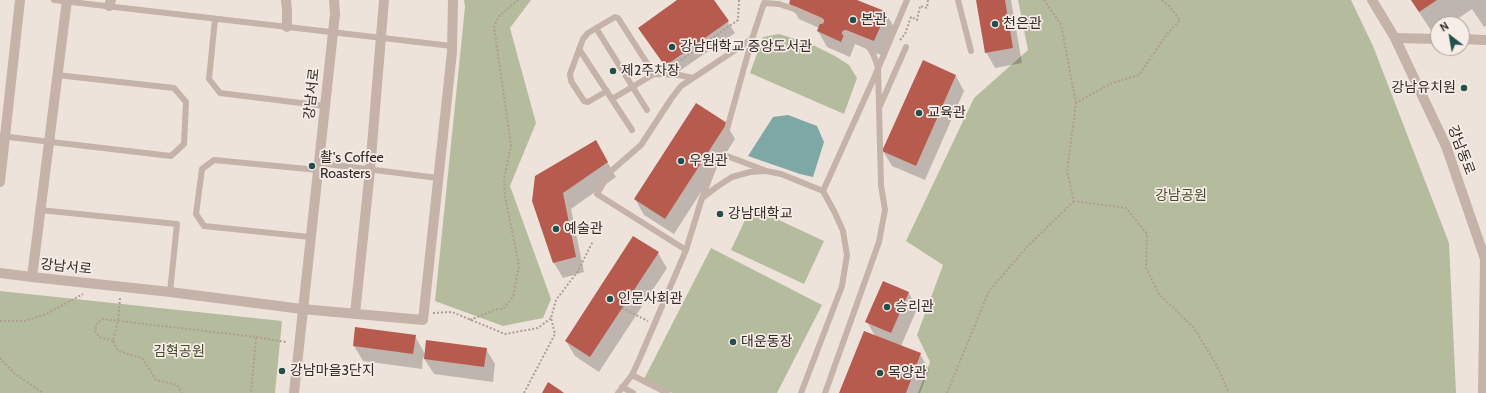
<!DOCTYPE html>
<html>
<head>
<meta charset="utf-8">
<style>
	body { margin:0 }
	#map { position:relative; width:1486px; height:393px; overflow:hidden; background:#eee3db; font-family:Cabin,sans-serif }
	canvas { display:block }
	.north { position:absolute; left:1430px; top:16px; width:40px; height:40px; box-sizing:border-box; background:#f7ede7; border:1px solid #a99f9a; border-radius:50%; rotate:329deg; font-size:11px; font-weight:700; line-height:16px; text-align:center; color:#332a27 }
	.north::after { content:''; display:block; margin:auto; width:14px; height:18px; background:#22504d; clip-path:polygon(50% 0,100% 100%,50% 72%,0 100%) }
</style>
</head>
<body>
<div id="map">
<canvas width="1486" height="393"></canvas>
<div class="north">N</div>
</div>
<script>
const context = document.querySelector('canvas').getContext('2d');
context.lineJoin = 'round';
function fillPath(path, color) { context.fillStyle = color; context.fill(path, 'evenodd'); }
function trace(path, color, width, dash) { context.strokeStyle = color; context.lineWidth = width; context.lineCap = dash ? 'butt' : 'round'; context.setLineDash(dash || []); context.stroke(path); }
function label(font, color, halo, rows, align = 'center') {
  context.font = font + ' Cabin,"Noto Sans KR",sans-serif'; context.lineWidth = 3.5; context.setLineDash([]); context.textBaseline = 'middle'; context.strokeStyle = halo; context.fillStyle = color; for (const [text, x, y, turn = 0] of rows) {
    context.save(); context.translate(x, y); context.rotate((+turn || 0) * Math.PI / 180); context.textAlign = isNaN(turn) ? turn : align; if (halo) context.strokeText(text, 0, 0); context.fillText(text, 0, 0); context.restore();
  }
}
fillPath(new Path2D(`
	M464 0H531L510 28 536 123 510 186 551 299 543 318 503 326 435 301 465 7Z
	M1018 0H1351L1373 46 1449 243 1456 393H918L930 362 917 335 943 265 906 241 974 98 1028 50Z
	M779 34 811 44 835 56 849 65 857 78 844 114 750 73 763 37Z
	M751 207 824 241 804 284 731 250Z
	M711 248 822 305 777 393H672L644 379Z
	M0 291 282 321 275 393H0Z`), '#b5bc9d');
fillPath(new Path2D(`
	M788 115 817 126 824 142 813 177 800 174 748 156 773 117Z`), '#7da8a5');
fillPath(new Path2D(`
	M679 0H713L735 33 672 76 639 28Z
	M791 0H855L886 13 895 29 883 56 855 44 850 57 827 47 818 31 819 28 799 19 790 4Z
	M977 0H1011L1022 63 995 68 986 52Z
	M1411 0H1486V26L1484 27 1472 9 1450 24H1438V32L1434 35Z
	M956 76 964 91 925 180 892 166 883 151Z
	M726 124 735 139 674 234 644 215 635 199Z
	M595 141 616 177 571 209 584 272 563 278 554 263 533 201Z
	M658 253 667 268 599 372 575 356 566 341Z
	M884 282 909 293 917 309 901 346 920 354 929 370 920 393H841L875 336 867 322Z
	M415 336 425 354 486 349 495 364 493 382 434 374 423 357 422 369 363 361 354 346Z`), '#0003');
fillPath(new Path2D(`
	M677 0H714L729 21 665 66 638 28Z
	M790 0H857L887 12 874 41 846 30 841 42 817 31 822 18 789 4Z
	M976 0H1005L1013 48 985 53Z
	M1411 0H1437L1419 12Z
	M923 60 956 75 916 166 882 151Z
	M696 103 727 123 665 219 634 199Z
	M596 140 608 162 563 193 576 257 553 263 532 201 535 176Z
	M633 236 659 252 590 357 565 341Z
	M883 281 909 292 891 333 865 322Z
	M355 327 416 335 413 354 353 346Z
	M864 331 921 353 906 393H839Z
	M426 340 487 348 484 367 424 359Z
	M548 382 560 390 564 393H542Z`), '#b85b4f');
trace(new Path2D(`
	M1044 0 1061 25 1076 103
	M1162 0 1169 6 1180 20 1167 34 1139 75 1112 83 1076 103 1067 171 1074 201 1126 208 1147 234 1146 268 1159 294 1194 328 1216 364 1229 393
	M900 40 905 34 911 17 917 20 920 6 927 8 928 0
	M671 67 738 20 739 0
	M120 298 118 321 113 341 118 351 142 358 156 380 177 385 182 393
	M622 308 648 321
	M433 313 452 312 505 334 538 328 551 318
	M470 320 497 309H503L513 297 519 266 505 196 504 179 511 145 494 27 498 17 518 0
	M0 321H25L46 314 83 294
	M256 337 286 342
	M113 341 99 337 95 330 97 323 103 319 256 337 251 393
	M0 358 15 374 43 393
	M524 393 555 334 551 318 556 300 578 271 593 241
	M947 393 989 291 1026 248 1074 201`), '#b19c93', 2, [2, 2]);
trace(new Path2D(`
	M54 0 452 46
	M958 0 971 51
	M215 19 209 79 220 93 325 106
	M596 28 647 110
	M579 49 632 130
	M607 91 588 102 584 101 571 81 570 74 583 39 588 33 615 17 618 18 654 74 679 75 693 78
	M612 99 654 74
	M880 106 906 47
	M0 136 171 156 184 144 186 102 174 88 57 75
	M719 153 764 170
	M319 163 438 178
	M823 191 874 78 907 0
	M702 198 718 186 732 177 750 172 766 171 781 174 823 191 835 213 843 231 847 255 842 286 801 393
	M40 210 177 224 170 292
	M310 237 204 226 196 214 202 169 214 160 318 170
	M686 250 597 194 610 172 641 145 671 99 681 86 752 39 764 3 779 4 794 9 821 21
	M632 375 667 393
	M622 387 633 393
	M618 393 632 375 639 360 686 250 702 198 724 140 752 39
	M825 393 879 242 885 210 881 185 878 68C872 45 866 42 845 33`), '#c5b2a8', 6);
trace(new Path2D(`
	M286 0 287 10V27
	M109 6 111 0
	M1395 38 1438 39
	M1462 39 1486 40
	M0 182 20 0
	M0 273 32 277
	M302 309 423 320 452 52 453 0
	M355 314 370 170 384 0`), '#c5b2a8', 10);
trace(new Path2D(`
	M67 0 32 277 170 292 302 309
	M1372 0 1395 38 1446 146 1485 259 1483 393
	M294 393 335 14 334 0`), '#c5b2a8', 10);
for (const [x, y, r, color] of [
	[853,20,4,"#22504d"],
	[995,24,4,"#22504d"],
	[672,47,4,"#22504d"],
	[613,71,4,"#22504d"],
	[1464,88,4,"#22504d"],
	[919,113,4,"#22504d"],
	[681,161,4,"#22504d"],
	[312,166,4,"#22504d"],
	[720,214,4,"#22504d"],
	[556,229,4,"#22504d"],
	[610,299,4,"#22504d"],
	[887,307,4,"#22504d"],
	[733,342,4,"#22504d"],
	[282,371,4,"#22504d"],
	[880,373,4,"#22504d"]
]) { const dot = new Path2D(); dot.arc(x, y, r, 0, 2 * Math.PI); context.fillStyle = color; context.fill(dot); trace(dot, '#f7ede7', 1.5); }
label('14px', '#332a27', '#f7ede7', [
	["본관",861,20],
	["천은관",1003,24],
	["강남대학교 중앙도서관",680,47],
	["제2주차장",621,71],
	["강남유치원",1456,88,"right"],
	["교육관",927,113],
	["촬's Coffee",320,158],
	["Roasters",320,174],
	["우원관",689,161],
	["강남대학교",728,214],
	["예술관",564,229],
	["인문사회관",618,299],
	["승리관",895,307],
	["대운동장",741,342],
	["강남마을3단지",290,371],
	["목양관",888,373]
], 'left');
label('14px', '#332a27', '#f7ede7', [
	["강남서로",312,94,-84],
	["강남동로",1461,150,69],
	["강남서로",66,267,6]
]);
label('14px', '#474e2e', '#f7ede7', [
	["강남공원",1181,196],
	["김혁공원",179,352]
]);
</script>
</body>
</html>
